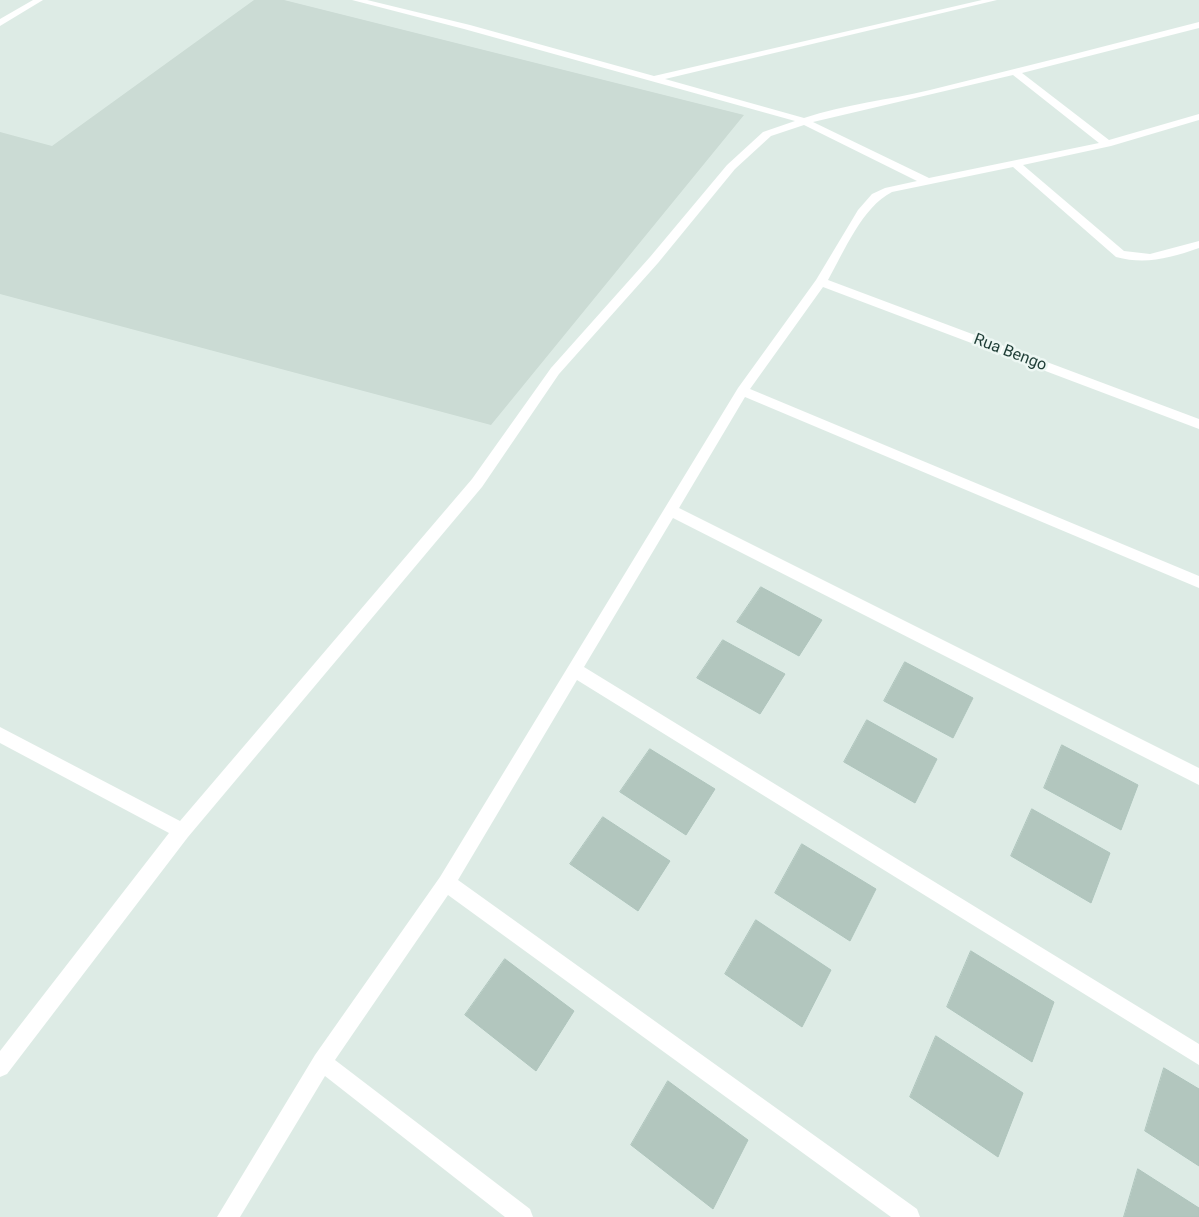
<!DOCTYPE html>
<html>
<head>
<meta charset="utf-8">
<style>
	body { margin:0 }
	canvas { display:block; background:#ddebe5 }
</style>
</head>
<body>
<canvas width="1199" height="1217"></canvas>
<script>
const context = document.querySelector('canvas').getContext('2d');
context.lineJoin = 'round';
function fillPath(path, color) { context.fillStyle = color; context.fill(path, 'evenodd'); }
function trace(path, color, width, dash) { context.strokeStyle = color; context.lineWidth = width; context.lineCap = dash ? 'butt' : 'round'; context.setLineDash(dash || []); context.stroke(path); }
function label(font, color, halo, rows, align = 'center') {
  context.font = font + ' Roboto,sans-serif'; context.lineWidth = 5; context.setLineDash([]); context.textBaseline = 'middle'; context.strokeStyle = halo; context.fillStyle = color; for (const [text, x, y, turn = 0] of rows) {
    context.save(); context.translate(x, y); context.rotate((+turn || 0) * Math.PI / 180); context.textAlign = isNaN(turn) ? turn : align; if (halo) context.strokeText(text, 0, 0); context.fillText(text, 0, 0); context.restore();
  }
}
fillPath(new Path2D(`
	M254 0H284L744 115 491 425 0 294V132L52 146Z`), '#cbdbd4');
const building = new Path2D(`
	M761 587 822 620 799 656 737 622Z
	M723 640 785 674 760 714 697 678Z
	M905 662 973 698 953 738 884 701Z
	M867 720 937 759 915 803 844 762Z
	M1062 745 1138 785 1121 830 1044 788Z
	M650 749 715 789 686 835 620 792Z
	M1032 809 1110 853 1091 903 1011 856Z
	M603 817 670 861 638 911 570 864Z
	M802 844 876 889 850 941 775 893Z
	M756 920 831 970 802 1027 725 974Z
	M971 951 1054 1002 1032 1062 947 1007Z
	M505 959 574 1011 536 1071 465 1015Z
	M936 1036 1023 1093 998 1157 910 1097Z
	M1164 1068 1199 1089V1166L1145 1131Z
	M668 1081 748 1140 713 1209 631 1145Z
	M1138 1169 1199 1208V1217H1124Z`);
fillPath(building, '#b2c6be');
trace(building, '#afc5bd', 1);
fillPath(new Path2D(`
	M33 0H43L0 26V19Z
	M352 0H367L470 25 654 76 982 0H997L665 79 804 118C845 104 889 100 930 90 1020 68 1109 45 1199 22V28L1022 73 1109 140 1199 114V120L1111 146 1023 165 1124 251 1150 254 1199 241V248C1170 258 1146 265 1116 257L1013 167 892 192C862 207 844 252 828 280L1199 419V429L823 287 750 389 1199 576V588L745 397 679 508 1199 768V785L673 518 584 667 1199 1044V1065L577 680 458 880 917 1209 920 1217H891L448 895 335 1060 530 1209 533 1217H505L325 1076 240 1217H217L315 1055 440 877 738 388 816 280 858 210 872 194 885 188 917 181 804 125 771 136 735 169 658 263 559 374 482 487 188 837 7 1074 0 1077V1051L169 833 0 743V727L180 821 472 479 551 368 650 257 727 165 763 132 795 121 464 29ZM1013 75 1099 143 929 178 813 122Z`), '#fff');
label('16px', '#1d3c35', '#edf7f3', [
	["Rua Bengo",1010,353,21]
]);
</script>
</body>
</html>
